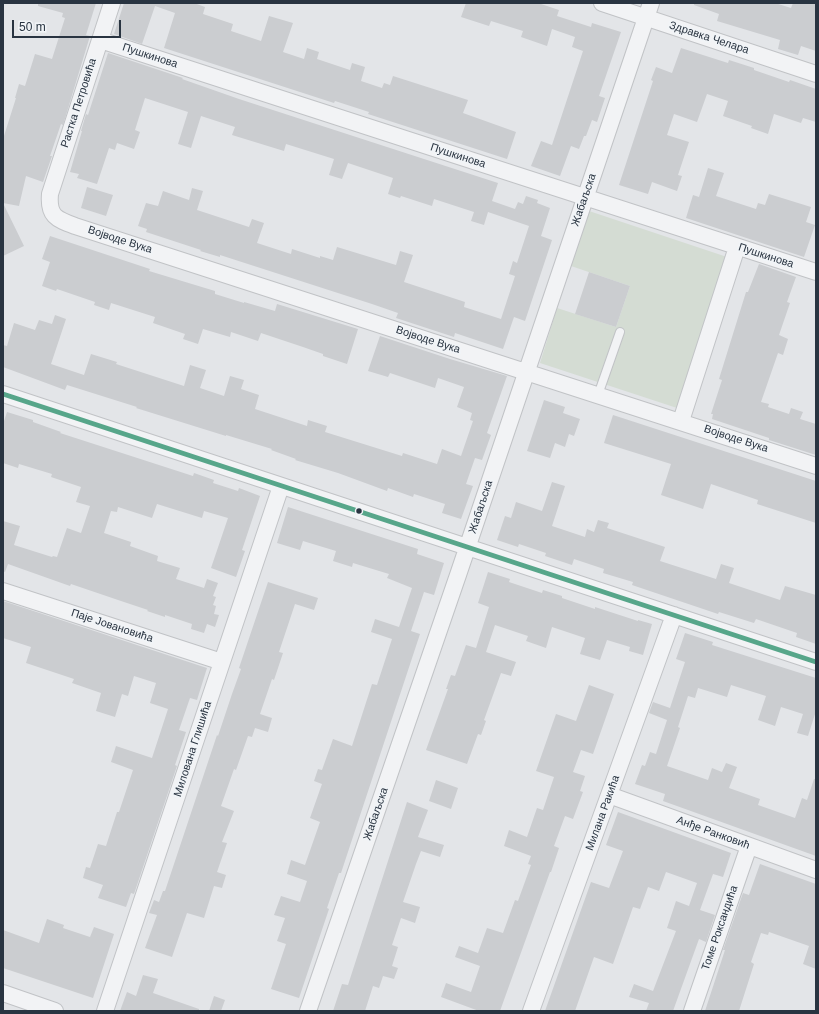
<!DOCTYPE html>
<html>
<head>
<meta charset="utf-8">
<style>
	body { margin:0 }
	#map { position:relative; width:819px; height:1014px; overflow:hidden; background:#e3e5e8; font-family:Arial,sans-serif }
	canvas { display:block }
	.frame { position:absolute; inset:0; border:4px solid #293441; pointer-events:none }
	.scale { position:absolute; left:12px; top:20px; width:109px; height:18px; box-sizing:border-box; border:2px solid #293441; border-top:0; padding-left:5px; font-size:12px; line-height:14px; white-space:nowrap; color:#293441; -webkit-text-stroke:3px #f1f4f7; paint-order:stroke }
</style>
</head>
<body>
<div id="map">
<canvas width="819" height="1014"></canvas>
<div class="frame"></div>
<div class="scale">50 m</div>
</div>
<script>
const context = document.querySelector('canvas').getContext('2d');
context.lineJoin = 'round';
function fillPath(path, color) { context.fillStyle = color; context.fill(path, 'evenodd'); }
function trace(path, color, width, dash) { context.strokeStyle = color; context.lineWidth = width; context.lineCap = dash ? 'butt' : 'round'; context.setLineDash(dash || []); context.stroke(path); }
function label(font, color, halo, rows, align = 'center') {
  context.font = font + ' Arial,sans-serif'; context.lineWidth = 4; context.setLineDash([]); context.textBaseline = 'middle'; context.strokeStyle = halo; context.fillStyle = color; for (const [text, x, y, turn = 0] of rows) {
    context.save(); context.translate(x, y); context.rotate((+turn || 0) * Math.PI / 180); context.textAlign = isNaN(turn) ? turn : align; if (halo) context.strokeText(text, 0, 0); context.fillText(text, 0, 0); context.restore();
  }
}
fillPath(new Path2D(`
	M589 211 727 257 677 408 540 363 557 308 616 327 630 286 571 266Z`), '#d4dcd3');
fillPath(new Path2D(`
	M38 3H96L86 35 90 36 63 125 61 124 50 156H52L43 182 26 176 19 206 3 203V139L16 98H15L19 84 25 86 35 54 52 59 65 18 62 17 63 13 38 6Z
	M124 3H194L205 7 203 14 233 24 231 31 261 41 269 16 293 23 283 52 304 59 307 48 319 52 317 59 350 70 352 63 365 67 361 81 382 88 384 83 390 85 393 76 468 100 463 113 516 132 507 159 368 114 369 112 335 101 334 103 164 48 175 13 155 6 142 44 114 34Z
	M466 3H538L559 10 557 16 591 27 592 23 621 32 599 96 605 98 597 122 592 120 586 136H584L579 149 571 146 560 176 531 166 541 141 552 145 583 51 572 47 575 37 552 29 547 46 521 37 523 31 491 21 489 26 461 17Z
	M694 3H775L791 8 793 3H816V51L801 46 798 55 778 49 780 40 717 21 719 14 694 5Z
	M681 48 728 63 729 60 754 68V70L789 82 790 80 816 89V122L803 118 801 123 774 114 768 134 751 128 752 126 723 116 728 101 707 94 697 122 674 114 667 135 689 142 678 175 682 176 677 191 652 182 648 194 619 185 653 81 651 80 656 67 672 73Z
	M108 53 183 78 182 79 239 99 498 183 492 201 515 209 518 202 523 204 526 196 538 200 537 203 550 208 541 236 552 240 525 321 514 317 503 349 455 333 454 337 396 318 398 313 372 304 220 255V257L200 251 201 250 146 232 147 229 138 226 146 203 158 206 163 191 189 200 192 188 203 191 197 210 249 227 252 219 264 223 257 243 291 254 292 249 320 258V256L333 260 337 247 396 265 400 251 413 255 404 282 465 302 464 307 501 319 515 276 509 274 513 261 517 263 529 226 488 212 484 225 471 221 474 212 434 199 432 206 401 196 400 198 388 194 393 178 348 163 342 179 329 175 334 159 286 144 284 151 232 135 235 127 201 116 191 148 178 144 188 112 145 98 135 130 140 132 134 149 117 143 115 150 109 148 97 184 77 178 79 174 70 172 82 131H81L86 114 88 115Z
	M708 168 724 173 716 196 756 209 758 203 765 205 769 194 811 207 806 222 815 225 804 257 686 218 693 195 699 197Z
	M87 187 113 195 106 216 81 208Z
	M3 203 24 246 3 256Z
	M50 236 150 269 149 271 215 291V294L244 303V302L275 311 277 304 358 329 347 364 323 356V354L303 347 261 333 258 341 231 332 230 337 203 329 198 344 183 339 185 334 153 323 155 317 111 303 109 310 94 305 95 302 57 289 56 291 42 286 50 262 42 259Z
	M759 264 796 277 787 302 790 303 779 335 788 339 783 355 778 353 761 402 769 404 768 407 789 414 791 408 803 412 800 419 816 424V455L769 440V438L712 419 713 414H711L722 380 719 379 746 292H748Z
	M589 272 630 286 616 327 575 314Z
	M55 315 66 319 51 364 84 375 91 354 117 362 116 364 184 386 190 365 206 370 200 388 224 396 230 376 244 380 241 389 259 395 255 409 307 426 308 420 327 426 325 432 402 456 403 453 437 464 442 449 461 456 473 421 470 420 472 413 457 407 464 387 438 378 435 388 390 373 388 377 368 371 380 336 450 359 507 376 487 433 491 435 482 460 475 458 466 484 473 486 461 519 442 513 445 504 414 494 413 497 388 488 387 491 338 473 295 460 296 459 271 450 272 449 226 435V436L136 408 137 407 67 385 65 390 3 367V345L7 346 14 323 35 330 39 320 52 324Z
	M544 400 565 407 563 413 580 419 574 436 569 434 565 447 555 443 550 458 527 451Z
	M7 412 33 420V422L61 432 60 433 193 476 194 473 214 480 213 483 238 491 239 488 260 496 242 550 245 551 236 577 211 568 228 518 204 511 202 518 157 504 152 518 118 507 117 512 111 511 104 533 131 542 130 546 158 556 157 561 180 568 176 579 204 588 207 579 218 583 213 596 216 597 213 605 216 606 214 614 219 615 215 627 207 624 204 633 191 629 192 624 165 615V617L147 611 148 610 121 601 71 584 70 586 8 564 5 572 3 571V521L20 526 14 545 52 557 53 556 57 557 67 528 81 533 90 506 76 502 81 487 51 477 52 474 19 464 18 468 3 463V424Z
	M613 415 816 481V523L757 504 758 500 711 484 703 509 661 495 671 464 604 443Z
	M552 482 565 486 552 526 585 537 587 529 594 532 598 520 609 523 607 528 665 547 660 561 716 579 721 564 734 568 729 583 780 600 785 586 816 595V644L796 637 797 633 756 619 754 623 719 612 718 614 632 585 633 582 603 573 604 569 574 559 572 565 545 556 546 553 519 544 518 547 497 540 505 516 511 518 516 502 542 511Z
	M288 507 418 549 417 554 444 563 434 595 424 592 411 631 420 634 341 873H339L327 908 329 909 299 998 271 989 286 944 277 941 285 918 274 915 281 896 300 902 307 881 287 874 291 860 305 865 320 822 310 818 322 784 314 781 318 769 322 770 333 739 352 746 372 684 377 685 392 639 371 632 375 619 399 627 412 588 387 578 389 574 353 563 352 567 333 561 336 551 303 541 300 550 277 543Z
	M488 572 510 579 509 582 542 593 543 590 562 596V598L595 609V607L638 621V620L652 624 643 655 629 651 630 647 607 640 600 660 580 654 585 638 552 627 546 648 526 641 528 636 495 625 486 652 516 662 511 676 501 673 484 720 486 721 481 735 478 734 467 764 426 750 448 689H446L451 675 455 676 466 645 476 648 489 607 478 603Z
	M268 582 318 598 314 610 295 604 279 652 283 653 274 680 272 679 260 714 272 718 268 732 255 728 252 737 248 736 236 770 234 769 221 806 234 811 222 842 227 843 217 872 226 875 222 888 214 886 204 918 187 913 172 957 145 948 157 915 149 913 154 900 159 902 163 891H165L217 735 218 736 232 694 241 669 239 668Z
	M3 601 207 668 197 700 190 698 179 730 186 732 175 765 177 766 134 894 131 893 126 907 98 898 103 885 83 878 86 867 90 868 98 844 106 846 117 812H119L133 770 111 762 116 746 152 758 168 709 150 703 156 683 134 676 128 696 122 694 115 717 96 711 101 693 72 683 74 679 26 663 31 647 3 638Z
	M685 633 713 642 712 645 816 678V711L808 736 797 733 803 714 781 707 775 726 758 720 766 696 731 685 727 697 698 688 695 698 688 696 678 727 680 728 667 766 708 780 712 768 722 772 726 763 737 767 729 788 760 799 758 805 795 818 802 798 807 800 814 779H816V856L663 801 665 794 635 784 642 765 645 766 650 752 656 754 667 720 649 713 653 702 670 708 685 662 676 659Z
	M589 685 614 694 593 754 581 750 573 772 585 776 580 791 583 792 573 819 565 816 554 846 559 848 551 872H550L500 1011H479L441 997 446 983 471 992 480 966 455 957 459 946 478 953 487 928 503 933 515 900 518 901 531 865 528 864 531 856 504 846 509 830 527 837 537 808 543 810 554 777 536 771 556 714 576 721Z
	M436 780 458 788 451 809 429 801Z
	M407 802 428 810 418 837 444 845 440 857 421 851 416 864 403 902 420 907 415 923 401 918 392 945 398 947 392 966 398 968 394 979 383 976 379 988 373 986 365 1011H333L342 984 348 985Z
	M618 812 731 853 723 877 713 874 700 910 715 915 706 942 699 939 673 1011H646L649 1003 629 997 634 984 653 991 676 931 667 928 676 901 689 906 697 883 666 872 659 891 648 887 640 909 633 907 613 964 594 957 575 1011H545L591 882 609 888 623 851 606 845Z
	M760 864 816 884V969L803 964 809 946 769 932 768 935 761 933 751 962 754 964 739 1011H705L725 950H723L743 893 749 895Z
	M47 919 64 925 63 928 90 937 94 927 114 934 93 998 3 968V930L39 943Z
	M143 975 158 979 153 993 199 1009V1011H120L127 992 136 996Z
	M214 996 225 1000 221 1011H209Z`), '#cbcdd0');
const lane = new Path2D(`
	M598 395 620 332`);
const street = new Path2D(`
	M112 3 50 194C48 216 56 219 75 226L816 466
	M602 3 816 74
	M100 40 816 272
	M3 394 816 662
	M681 421 737 247
	M3 591 222 662
	M609 795 816 870
	M3 993 55 1011
	M105 1011 281 486
	M308 1011 458 575 651 3
	M531 1011 674 615
	M692 1011 749 846`);
trace(lane, '#c1c3c6', 10);
trace(street, '#c1c3c6', 18);
trace(lane, '#f2f3f5', 8);
trace(street, '#f2f3f5', 16);
trace(new Path2D(`
	M3 394 816 662`), '#57a68a', 5);
for (const [x, y, r, color] of [
	[359,511,3.5,"#293441"]
]) { const dot = new Path2D(); dot.arc(x, y, r, 0, 2 * Math.PI); context.fillStyle = color; context.fill(dot); trace(dot, '#f1f4f7', 1.5); }
label('11px', '#293441', '#f1f4f7', [
	["Здравка Челара",709,38,18],
	["Пушкинова",150,56,18],
	["Растка Петровића",79,103,-72],
	["Пушкинова",458,156,18],
	["Жабаљска",584,200,-71],
	["Војводе Вука",120,240,18],
	["Пушкинова",766,256,18],
	["Војводе Вука",428,340,18],
	["Војводе Вука",736,439,18],
	["Жабаљска",481,507,-72],
	["Паје Јовановића",112,626,18],
	["Милована Глишића",193,749,-72],
	["Милана Ракића",603,813,-70],
	["Жабаљска",376,814,-71],
	["Анђе Ранковић",713,833,20],
	["Томе Роксандића",720,928,-71]
]);
</script>
</body>
</html>
